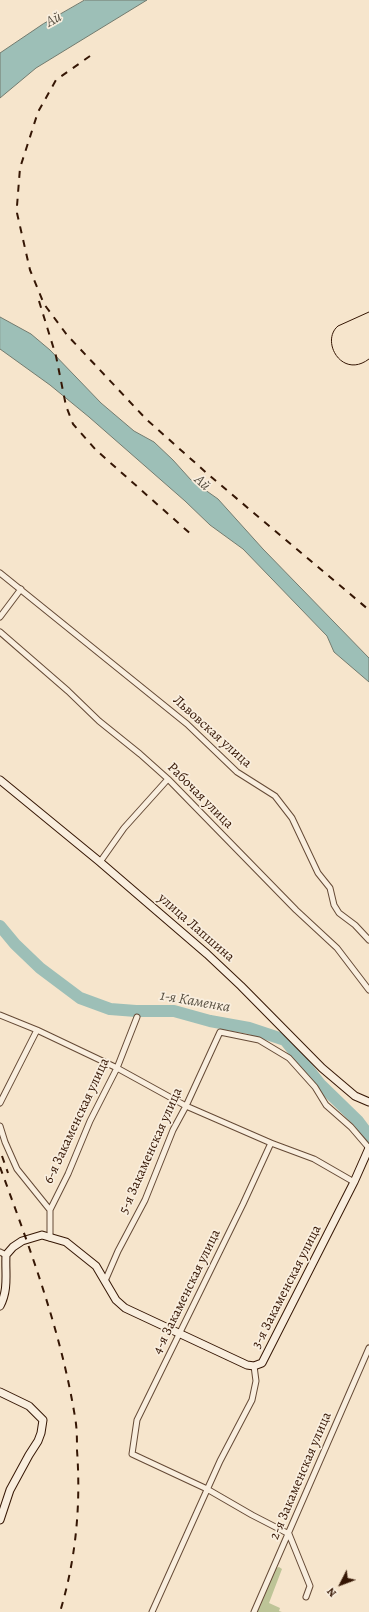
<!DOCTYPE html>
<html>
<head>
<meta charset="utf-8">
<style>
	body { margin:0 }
	#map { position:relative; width:369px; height:1612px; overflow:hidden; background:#f6e5cc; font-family:Alegreya,serif }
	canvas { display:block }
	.north { position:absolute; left:321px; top:1564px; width:40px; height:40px; -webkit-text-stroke:3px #f9eede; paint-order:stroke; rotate:228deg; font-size:11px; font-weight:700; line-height:16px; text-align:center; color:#351604 }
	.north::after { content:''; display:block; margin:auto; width:14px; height:18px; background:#351604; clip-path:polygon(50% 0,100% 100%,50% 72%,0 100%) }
</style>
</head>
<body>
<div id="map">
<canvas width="369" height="1612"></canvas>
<div class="north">N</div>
</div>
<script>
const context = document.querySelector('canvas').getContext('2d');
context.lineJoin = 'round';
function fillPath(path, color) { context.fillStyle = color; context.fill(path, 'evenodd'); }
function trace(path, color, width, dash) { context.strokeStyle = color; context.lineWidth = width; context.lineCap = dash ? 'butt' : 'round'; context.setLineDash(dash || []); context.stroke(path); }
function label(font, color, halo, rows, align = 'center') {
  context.font = font + ' Alegreya,serif'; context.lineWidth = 3.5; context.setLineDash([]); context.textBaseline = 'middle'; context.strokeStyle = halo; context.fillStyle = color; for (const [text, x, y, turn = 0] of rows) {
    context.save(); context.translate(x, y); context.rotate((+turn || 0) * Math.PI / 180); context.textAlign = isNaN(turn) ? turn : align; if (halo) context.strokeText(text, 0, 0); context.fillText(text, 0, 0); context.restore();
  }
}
fillPath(new Path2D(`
	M279 1567 282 1569 269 1603 280 1608 279 1611 282 1612H257L276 1568Z`), '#bdc497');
const water = new Path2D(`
	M85 0H147L36 68 0 98V53L43 24Z
	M0 317 31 334 50 350 101 403 134 431 154 442 173 460 191 480 218 499 263 549 369 658V682L334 652 327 636 243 549 210 525 185 501 89 417 50 385 0 349Z`);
fillPath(water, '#9dbfb7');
trace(water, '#737b6f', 1);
trace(new Path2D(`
	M0 926 15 944 40 968 80 998 110 1009 136 1011H174L210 1021 249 1028 285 1040 320 1084 358 1121 369 1136`), '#9dbfb7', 12);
const street = new Path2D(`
	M0 573 187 724 237 772 275 796 292 818 318 873 330 888 334 905 339 913 355 925 369 940
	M0 617 21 589
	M0 632 68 691 99 721 140 754 168 779 296 910 337 948 369 990
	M100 862 124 828 168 779
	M0 1015 37 1030 117 1068 186 1106 271 1143 314 1159 354 1182
	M0 1103 37 1030
	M0 1126 5 1142 17 1169 50 1210
	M271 1143 243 1204 137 1420 132 1454 207 1489 252 1515 289 1534 310 1586 306 1597
	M50 1238V1210L68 1174 90 1121 117 1068 137 1017
	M0 1252 6 1255
	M105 1281 118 1251 145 1200 173 1130 186 1106 220 1032 259 1040 289 1058 315 1087 326 1105 351 1127 369 1148
	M152 1612 220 1461 252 1400 256 1381 254 1366
	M254 1612 369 1348`);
const secondary = new Path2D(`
	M0 780 100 862 207 954 241 986 322 1068 355 1096 369 1102
	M0 1306C9 1289 5 1273 6 1255L13 1247 22 1241 42 1235 66 1242 96 1266 116 1300 125 1308 247 1365 254 1366 262 1363 354 1182 369 1148
	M0 1392 29 1406 43 1420 41 1433 38 1441 29 1455 10 1490 0 1520`);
trace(street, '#654a36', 7);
trace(secondary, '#351604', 9);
trace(street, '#f9eede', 5);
trace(secondary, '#f9eede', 7);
trace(new Path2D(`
	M369 312 338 326C320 341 342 380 369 359`), '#351604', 1);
trace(new Path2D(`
	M90 56 56 80 38 112 20 168 17 206V213L30 270 44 304 67 335 146 419 210 476 369 610
	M39 301 56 356 66 406 73 424 96 450 193 536
	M2 1156 8 1173
	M0 1167C30 1249 61 1331 75 1417 77 1428 77 1439 77 1450 81 1505 76 1559 60 1612`), '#351604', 2, [7, 7]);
label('14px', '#351604', '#f9eede', [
	["Львовская улица",212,732,42],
	["Рабочая улица",200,796,45],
	["улица Лапшина",196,928,41],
	["6-я Закаменская улица",77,1121,-65],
	["5-я Закаменская улица",151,1151,-66],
	["3-я Закаменская улица",287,1287,-63],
	["4-я Закаменская улица",187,1292,-64],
	["2-я Закаменская улица",301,1476,-67]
]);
label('italic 15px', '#595143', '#f9eede', [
	["Ай",54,20,-29],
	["Ай",202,483,43],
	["1-я Каменка",195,1002,10]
]);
</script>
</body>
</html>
